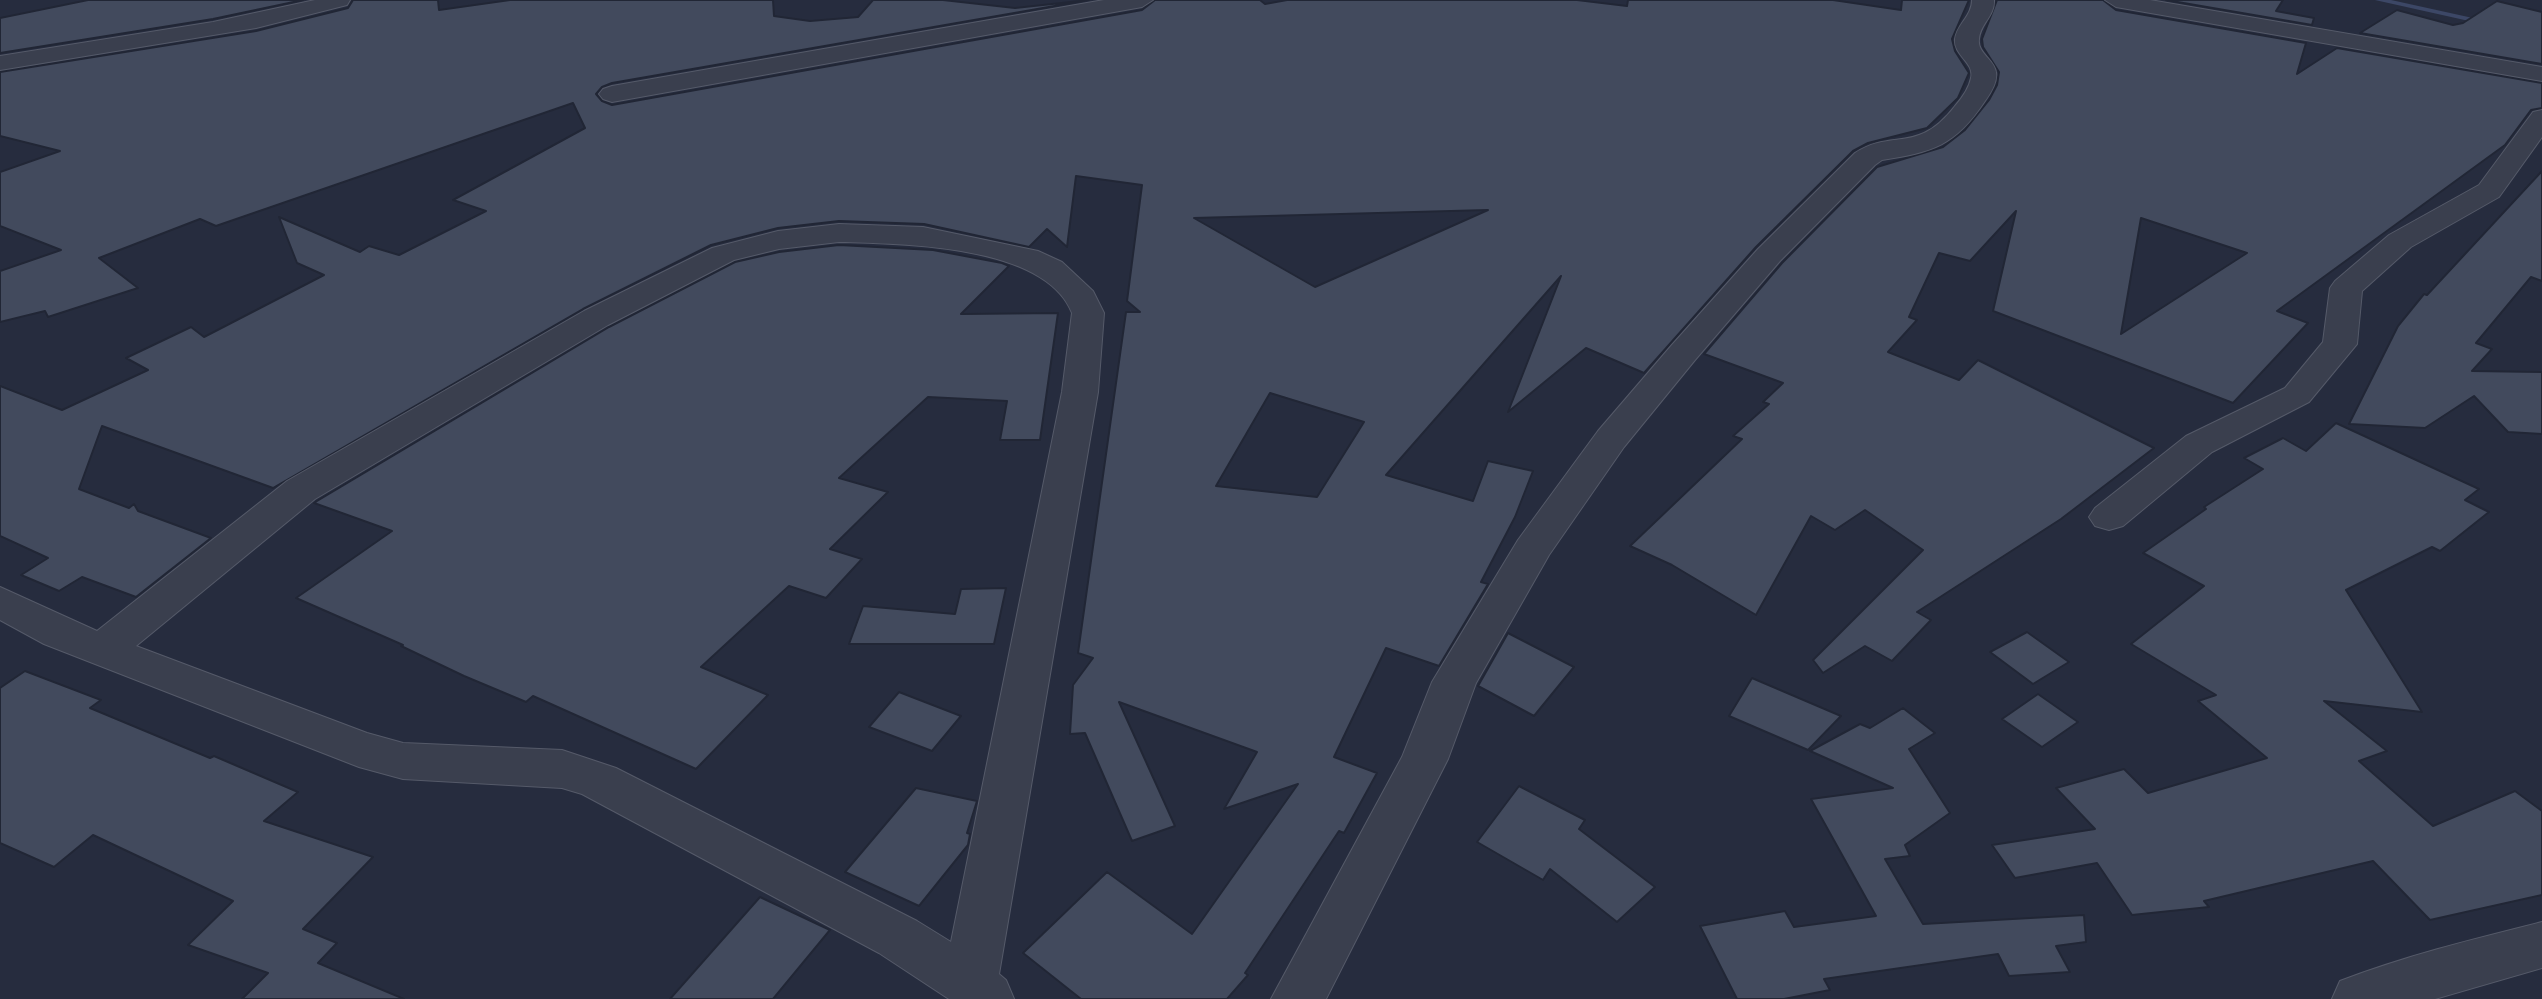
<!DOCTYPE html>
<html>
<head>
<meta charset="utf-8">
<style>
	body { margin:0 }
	canvas { display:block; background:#262c3e }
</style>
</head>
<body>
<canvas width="2542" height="999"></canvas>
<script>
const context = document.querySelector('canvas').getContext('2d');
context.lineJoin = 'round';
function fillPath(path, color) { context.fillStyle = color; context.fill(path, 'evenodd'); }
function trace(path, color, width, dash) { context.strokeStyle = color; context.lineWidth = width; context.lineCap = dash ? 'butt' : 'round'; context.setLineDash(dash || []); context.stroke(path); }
fillPath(new Path2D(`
	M2375 0H2391L2491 22 2487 25Z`), '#3c4766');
const building = new Path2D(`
	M88 0H303L213 19 0 53V18Z
	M353 0H438L439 10 510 0H773L774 16 810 21 858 17 873 0H943L1015 8 1089 0 612 83 602 87 596 94 602 101 612 105 1142 10 1155 0H1260L1265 4 1287 0H1577L1627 6 1628 0H1833L1901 10 1902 0H1969L1952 39 1955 51 1969 73 1958 98 1927 128 1868 143 1853 151 1756 247 1644 373 1586 348 1508 412 1561 276 1386 475 1473 501 1488 461 1533 471 1515 517 1481 582 1488 584 1439 666 1386 648 1334 757 1377 773 1344 833 1339 831 1245 973 1248 975 1227 999H1081L1023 953 1107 872 1192 934 1298 784 1224 809 1257 752 1119 702 1175 826 1132 841 1085 733 1070 734 1073 685 1093 658 1078 653 1126 312H1140L1127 301 1142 185 1076 176 1067 247 1047 229 1029 247 924 224 839 221 778 228 711 245 583 309 273 488 102 426 79 489 129 508 134 504 138 511 211 538 136 597 82 577 59 591 21 575 48 558 0 536V386L62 410 148 370 126 358 191 327 204 337 324 275 297 263 279 217 360 252 369 246 399 255 486 211 453 200 585 128 573 103 216 226 200 219 99 258 138 288 48 317 45 311 0 322V271L61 250 0 226V172L60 151 0 136V72L256 31 348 8ZM1488 210 1315 287 1194 218ZM1270 393 1364 422 1317 497 1216 486Z
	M1997 0H2103L2116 10 2306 43 2297 74 2337 48 2542 83V108L2531 110 2505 145 2277 311 2308 323 2233 403 1993 311 2016 211 1970 261 1939 253 1909 317 1917 320 1888 352 1959 380 1978 360 2154 448 2061 519 1917 612 1931 620 1892 661 1865 646 1823 673 1813 660 1923 550 1865 510 1835 530 1811 516 1756 615 1672 565 1630 546 1742 439 1733 436 1769 404 1763 402 1783 383 1704 354 1782 263 1877 167 1943 147 1965 130 1989 100 1997 85 1999 72 1983 47 1982 39ZM2141 218 2247 253 2121 334Z
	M2166 0H2283L2276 11 2314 18 2312 25Z
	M2497 1 2542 12V64L2360 33 2397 10 2453 25 2463 23Z
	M2542 171V281L2531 277 2476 343 2492 349 2472 371 2542 372V434L2508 432 2474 396 2425 428 2349 424 2398 326 2424 294 2427 295Z
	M839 245 933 250 1002 263 1009 266 961 314 1058 313 1040 440H1000L1007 401 928 397 839 478 888 492 830 549 862 559 826 598 789 586 701 667 768 695 696 769 533 696 526 702 464 676 401 646 403 645 296 598 392 531 314 503 317 501 609 327 735 262 779 252Z
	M2336 423 2479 489 2465 500 2489 512 2440 551 2432 547 2346 590 2422 712 2324 701 2387 751 2359 761 2433 826 2515 791 2542 811V895L2430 920 2373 861 2204 901 2209 907 2132 915 2097 863 2015 878 1992 845 2095 829 2056 788 2124 769 2148 793 2267 758 2198 701 2216 695 2131 644 2204 586 2143 553 2206 509 2204 507 2263 469 2244 458 2283 438 2306 451Z
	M1006 588 994 644H849L863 606 955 614 961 589Z
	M2027 632 2069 662 2033 684 1990 652Z
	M1508 633 1574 667 1534 716 1478 686Z
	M25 671 101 700 90 708 210 758 214 756 298 792 264 821 373 857 303 929 337 943 318 963 404 999H242L268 973 188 945 233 901 93 835 54 867 0 843V688Z
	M1752 678 1841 716 1808 750 1729 716Z
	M899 692 961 716 932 751 869 727Z
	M2038 694 2078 722 2042 747 2002 719Z
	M1903 708 1935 733 1909 749 1950 813 1905 845 1910 856 1885 859 1923 924 2084 915 2086 942 2056 946 2070 972 2009 976 1998 954 1824 979 1830 990 1784 999H1737L1700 926 1785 911 1794 927 1876 916 1811 799 1893 788 1810 751 1860 724 1870 728Z
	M1519 786 1585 820 1579 829 1655 887 1617 922 1550 869 1543 880 1477 842Z
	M916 788 977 801 967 833 970 834 968 845 919 906 845 872Z
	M760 897 830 930 773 999H670Z`);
fillPath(building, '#424a5d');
trace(building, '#212635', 2);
const minor = new Path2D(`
	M315 0H350L347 5 256 28 0 70V56L213 22Z
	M1104 0H1153L1142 7 612 102 603 99 599 94 603 89 612 86Z
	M1972 0H1994C1995 16 1980 24 1979 39 1977 53 1994 59 1996 72 1998 82 1990 94 1985 101 1955 146 1933 152 1882 160L1875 165 1780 261 1695 360 1624 447 1549 555 1476 683 1448 759 1326 999H1271L1402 757 1432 682 1518 540 1598 431 1671 346 1758 249 1855 153C1894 128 1917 155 1955 106 1962 98 1969 88 1971 78 1975 63 1953 55 1955 39 1957 24 1972 16 1972 0Z
	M2105 0H2150L2542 67V81L2116 7Z
	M2542 110V137L2499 197 2411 247 2362 291 2357 344 2309 402 2212 452 2123 526 2109 530 2095 526 2089 517 2095 508 2186 436 2285 388 2323 342 2330 288 2335 281 2389 235 2479 185 2533 112Z
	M839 224 923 227 1038 251 1062 262 1093 291 1104 313 1098 392 999 974 1006 980 1014 999H949L879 953 582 794 562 788 403 779 359 767 44 644 0 620V587L97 631 287 481 584 311 712 248 778 231ZM839 242C901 244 1045 244 1072 313L1062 392 951 942 917 921 616 768 562 750 403 743 367 733 136 646 315 499 608 325 734 260 779 249Z
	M2542 922V968L2435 999H2332L2340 981C2405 956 2474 939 2542 922Z`);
trace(minor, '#555a69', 2);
fillPath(minor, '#3a3f4e');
</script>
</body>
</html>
